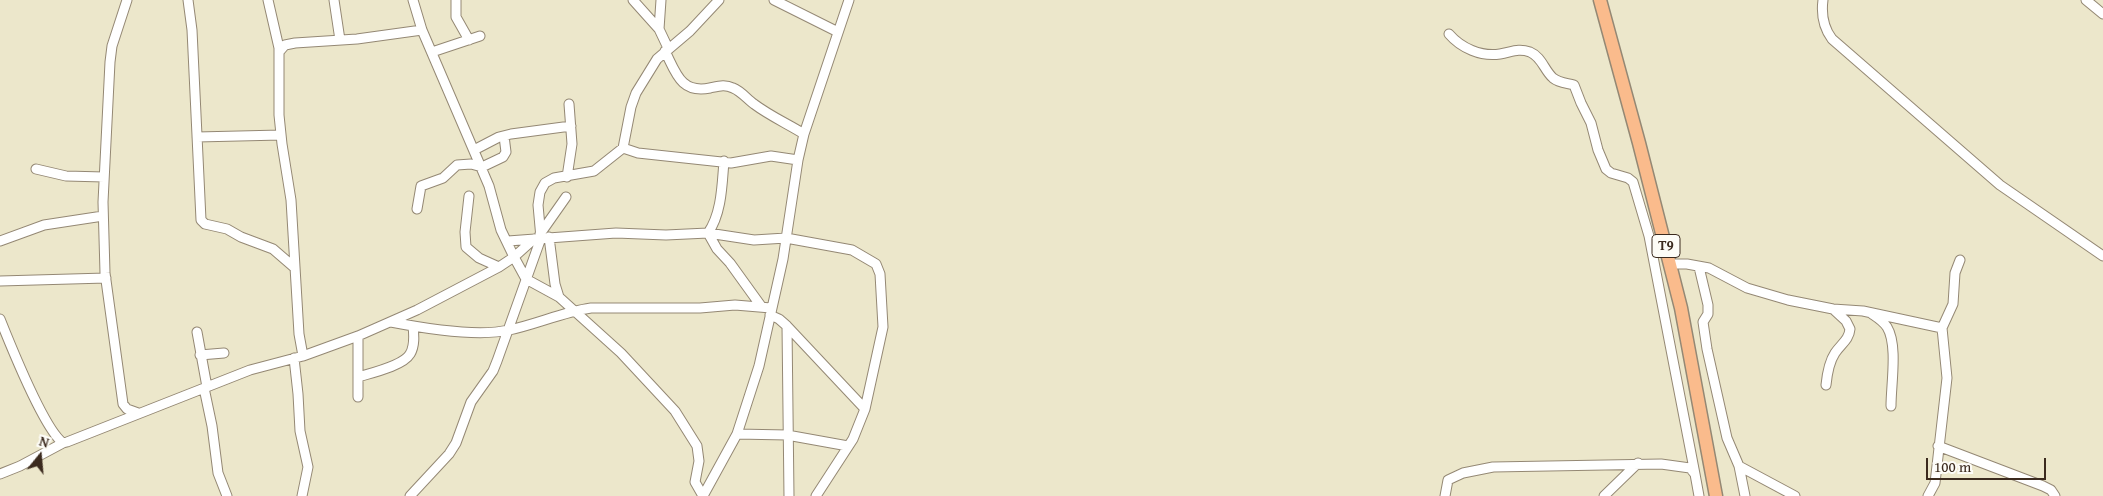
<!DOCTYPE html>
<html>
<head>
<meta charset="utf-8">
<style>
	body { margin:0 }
	#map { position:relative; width:2103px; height:496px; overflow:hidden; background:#ece7cb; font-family:"Gentium Book Plus",serif }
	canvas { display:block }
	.north { position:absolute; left:15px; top:431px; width:50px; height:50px; -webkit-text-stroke:4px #fdfcf7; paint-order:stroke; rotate:17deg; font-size:14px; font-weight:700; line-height:20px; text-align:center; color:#3b2a1e }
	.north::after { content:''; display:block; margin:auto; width:18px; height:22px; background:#3b2a1e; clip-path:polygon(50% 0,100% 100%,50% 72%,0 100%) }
	.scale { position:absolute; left:1926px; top:458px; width:120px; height:22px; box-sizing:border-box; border:2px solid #3b2a1e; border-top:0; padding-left:6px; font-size:15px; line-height:18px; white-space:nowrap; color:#3b2a1e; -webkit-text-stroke:4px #fdfcf7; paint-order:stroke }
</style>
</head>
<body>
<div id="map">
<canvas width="2103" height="496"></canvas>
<div class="north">N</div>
<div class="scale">100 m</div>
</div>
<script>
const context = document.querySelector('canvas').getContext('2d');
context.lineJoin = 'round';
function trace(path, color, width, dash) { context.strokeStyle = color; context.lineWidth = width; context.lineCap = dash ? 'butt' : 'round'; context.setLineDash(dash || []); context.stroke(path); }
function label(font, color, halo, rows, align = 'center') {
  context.font = font + ' "Gentium Book Plus",serif'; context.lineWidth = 5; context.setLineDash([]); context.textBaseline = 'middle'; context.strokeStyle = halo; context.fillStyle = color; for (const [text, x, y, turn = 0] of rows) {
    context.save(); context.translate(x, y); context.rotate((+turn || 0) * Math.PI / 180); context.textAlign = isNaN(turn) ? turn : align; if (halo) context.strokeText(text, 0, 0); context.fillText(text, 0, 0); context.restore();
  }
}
const minor = new Path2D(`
	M127 0 112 46 110 62 103 202 105 273 123 404 127 409 138 413
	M188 0 192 30 201 220 205 224 227 229 241 237 273 249 295 268
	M268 0 279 48V115L282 144 291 200 299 334 303 356
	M334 0 340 40
	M413 0 422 30 489 186 501 230 514 257 526 279 559 297
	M456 0V17L469 40
	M633 0 659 29 668 48
	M774 0 838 32
	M1823 0C1821 15 1823 27 1832 39L2000 185 2103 256
	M2086 0 2103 14
	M659 29 661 0
	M1449 34C1461 48 1481 57 1500 54 1512 52 1518 48 1530 52 1542 57 1544 70 1553 78 1559 83 1567 83 1574 85L1581 103 1591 123 1598 150 1606 169 1611 173 1628 178 1633 182 1649 236 1695 474
	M665 51C676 73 681 94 710 88 719 86 725 84 733 88 741 91 747 99 754 104 770 116 788 124 804 134
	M279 52 285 45 295 43 357 39 422 30
	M432 52 480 36
	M197 137 281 135
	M623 148 638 153 731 163 771 156 798 160
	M474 150 499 137 511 134 571 126
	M724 161C722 184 722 213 708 233L717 249 730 263 761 306
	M36 169 66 176 104 177
	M567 177 572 144 569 104
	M469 196 465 232 466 247 479 258 499 267
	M417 209 421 186 443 178 457 165 471 164 482 167 503 157 506 152 504 136
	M540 234 566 197
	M549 237 555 284 559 297 621 353 675 411 697 446 699 461 695 482 703 496 737 434 759 366 783 259 798 160 804 134 849 0
	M0 241 44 225 103 216
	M508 241 616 233 666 235 708 233 754 240 786 238 852 250 876 264 880 274 883 327 865 409 853 439 816 496
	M1670 264H1687L1709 268 1747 288 1788 300 1833 309 1863 311 1942 328
	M1699 267 1708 305V314L1703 322 1707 349 1727 438 1739 466 1745 496
	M0 281 106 278
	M1872 314C1878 318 1883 321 1887 327 1898 345 1891 384 1891 406
	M770 315 779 319 787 326 865 409
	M0 319C10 344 44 429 63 443L67 442 250 370 303 356 358 336 417 310 499 267 514 257 534 239
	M391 322C422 328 478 337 509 330 537 324 563 312 591 308H700L735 305 771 308
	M787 326 789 496
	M197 332 207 387
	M358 336V397
	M200 355 224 353
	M294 358 298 394 300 431 308 467 302 496
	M358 377C371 373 403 366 410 354 415 346 414 335 413 326
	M1826 385C1827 375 1829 362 1835 353 1841 344 1849 340 1850 329L1846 321 1833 309
	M204 388 212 426 218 473 227 496
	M737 434 787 435 848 446
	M1938 446 2043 486 2051 490 2055 496
	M1739 466 1795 496
	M0 474 20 466 63 443
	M410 496 449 454 456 443 471 402 493 371 497 361 541 238 538 205 540 192 545 183 554 178 594 171 623 148 631 107 636 93 657 59 690 31 719 0
	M1445 496 1448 480 1463 473 1493 467 1661 464 1690 468 1695 474 1699 496
	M1604 496 1638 463
	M1928 496 1935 483 1947 378 1942 328 1953 304 1955 273 1960 260`);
const highway = new Path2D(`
	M1600 0 1639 143 1681 308 1716 496`);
trace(minor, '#948874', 11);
trace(highway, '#948874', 15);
trace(minor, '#fff', 9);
trace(highway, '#fabb8c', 12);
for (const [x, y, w] of [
	[1666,246,28]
]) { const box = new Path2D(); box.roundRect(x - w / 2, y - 11.5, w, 23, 4); context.fillStyle = '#fdfcf7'; context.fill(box); trace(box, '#3b2a1e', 1); }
label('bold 14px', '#3b2a1e', null, [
	["T9",1666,246]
]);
</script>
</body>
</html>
